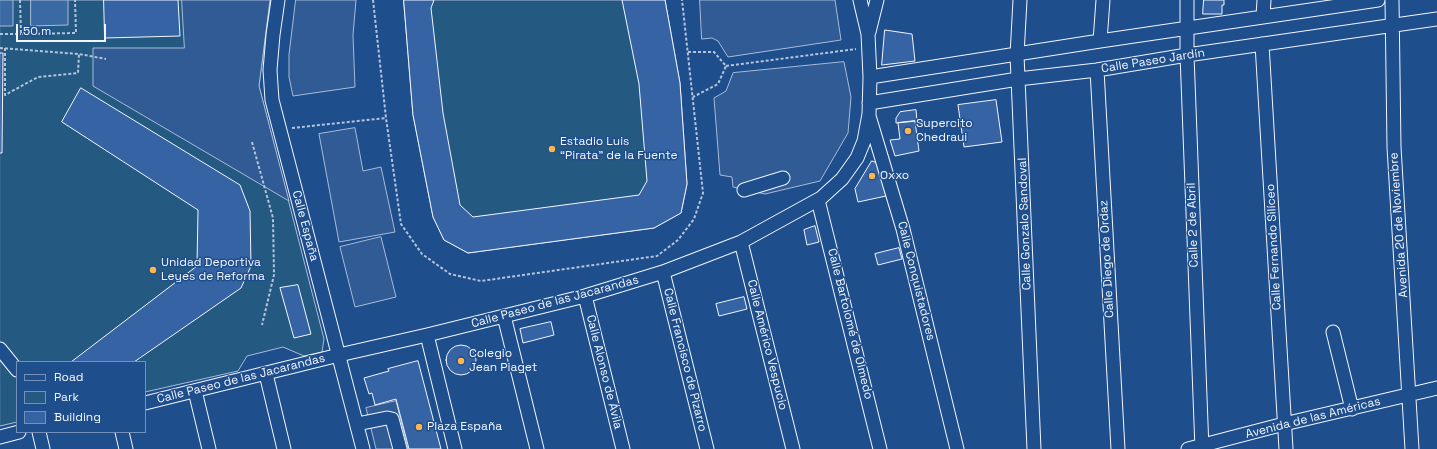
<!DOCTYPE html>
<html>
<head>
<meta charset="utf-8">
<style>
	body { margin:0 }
	#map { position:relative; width:1437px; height:449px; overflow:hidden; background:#1f4e8c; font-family:"Space Grotesk",sans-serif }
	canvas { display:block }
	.legend { position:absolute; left:16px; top:361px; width:130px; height:72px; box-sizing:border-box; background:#1f4e8c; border:1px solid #7391ba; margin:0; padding:5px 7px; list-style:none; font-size:12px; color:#f2f6ff }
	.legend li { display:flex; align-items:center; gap:8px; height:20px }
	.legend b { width:20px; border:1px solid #7391ba }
	.scale { position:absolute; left:16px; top:24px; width:90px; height:18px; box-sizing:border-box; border:2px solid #f2f6ff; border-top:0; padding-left:5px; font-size:12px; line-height:14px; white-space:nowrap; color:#f2f6ff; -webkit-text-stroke:3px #1f4e8c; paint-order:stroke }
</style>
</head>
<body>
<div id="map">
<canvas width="1437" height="449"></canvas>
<ul class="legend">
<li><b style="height:5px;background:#1f4e8c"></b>Road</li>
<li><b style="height:11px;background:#245a82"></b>Park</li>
<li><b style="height:11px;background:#3563a3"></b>Building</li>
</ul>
<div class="scale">50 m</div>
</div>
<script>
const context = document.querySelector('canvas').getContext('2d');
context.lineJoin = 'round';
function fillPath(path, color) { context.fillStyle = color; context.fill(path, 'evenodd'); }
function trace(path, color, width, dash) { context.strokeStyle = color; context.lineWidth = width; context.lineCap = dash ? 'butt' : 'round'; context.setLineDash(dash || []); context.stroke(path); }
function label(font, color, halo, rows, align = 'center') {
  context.font = font + ' "Space Grotesk",sans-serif'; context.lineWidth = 3; context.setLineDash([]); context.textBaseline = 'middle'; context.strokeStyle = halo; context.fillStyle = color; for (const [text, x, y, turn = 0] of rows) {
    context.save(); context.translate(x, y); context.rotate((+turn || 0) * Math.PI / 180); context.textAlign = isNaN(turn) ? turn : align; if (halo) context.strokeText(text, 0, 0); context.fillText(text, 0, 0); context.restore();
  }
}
const green = new Path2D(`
	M0 0H270L259 86 324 339 322 352 304 356 283 347 247 356 238 371 145 392V362H17V422L0 426Z
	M404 0H665L680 83 687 184 681 213 654 228 468 253 444 240 433 217 413 115Z`);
fillPath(green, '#245a82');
trace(green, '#a8bbd7', 1);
const parking = new Path2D(`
	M182 0H270L259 86 289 201 93 86V48H184Z
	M296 0H356L353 35 355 87 293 96 289 77V55Z
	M700 0H835L841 40 728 57 718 41 712 38 702 39Z
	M844 62 851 97 848 133 820 181 765 194 733 187 732 177 720 175 714 98 726 91 733 73Z
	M355 128 363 171 381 167 395 232 339 242 319 134Z
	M381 237 396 297 355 307 340 247Z
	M396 401 408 449H376L366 408Z`);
fillPath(parking, '#305b95');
trace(parking, '#a8bbd7', 1);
const water = new Path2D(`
	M0 0H13V26H0Z
	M31 0H68V25L31 26Z`);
fillPath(water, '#3b69a3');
trace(water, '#a8bbd7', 1);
const building = new Path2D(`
	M104 0H178L180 36 105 38Z
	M404 0H434L431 8 443 113 460 205 473 217 639 195 647 181 639 84 622 0H665L680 83 687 184 681 213 654 228 468 253 444 240 433 217 413 115Z
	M1204 0H1224V5H1222V14H1203Z
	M885 30 912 34 915 61 882 65Z
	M0 53H3L2 153H0Z
	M81 88 240 185 250 211 251 266 241 288 134 362H71L197 266 198 210 62 122Z
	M996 100 1002 142 964 147 958 105Z
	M916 110 917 121 896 123V118L900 112Z
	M915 121 919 151 895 156 890 140 900 139 898 123Z
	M872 161 877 163 886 196 858 202 855 189Z
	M815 226 819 242 807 245 804 230Z
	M899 248 902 259 878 265 875 254Z
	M298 285 311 334 294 338 280 288Z
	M744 297 747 309 719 316 716 304Z
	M551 322 554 335 523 343 520 329Z
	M446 360a15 15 0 1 1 30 0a15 15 0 1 1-30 0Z
	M418 361 441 449H409L396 399 375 405 372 393 369 394 364 378 389 371 388 369Z`);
fillPath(building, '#3563a3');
trace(building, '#f2f6ff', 1);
const minor = new Path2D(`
	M278 0 273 35 270 70 272 100 363 449
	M1020 0 1017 55 1034 449
	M1187 0V55L1202 449
	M1392 0 1394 147 1412 449
	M1263 16 1264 0
	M869 32 877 0
	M1100 41 1103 0
	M1262 44 1286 449
	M1097 70 1118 449
	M870 77 1100 41 1378 0
	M869 103 1018 79 1097 70 1187 55 1437 19
	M869 116 903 229 957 449
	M744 190 783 178
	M818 200 880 449
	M741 242 793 449
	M663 272 707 449
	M585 296 623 449
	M504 316 537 449
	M1333 332 1352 409
	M427 335 455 449
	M0 349 17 370
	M266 374 284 449
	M195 391 209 449
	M145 403 339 355 427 335 585 296 663 272 741 242 821 198 842 179 857 158 864 141 869 114 870 77 868 34 860 0
	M357 424 387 418 392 419 400 449
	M39 432 43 449
	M122 432 126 449
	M0 437 19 432
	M1188 449 1284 424 1437 388`);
trace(minor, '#f2f6ff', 15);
trace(new Path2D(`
	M20 0 21 34 76 33 75 0
	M373 0 386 118 401 224 422 254 450 274 481 281 657 256 678 240 694 219 703 193 682 0
	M0 34H21
	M0 48 79 54 106 59
	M5 48V95L38 77 78 73 79 54
	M688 52H714L726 66 718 84 693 97
	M726 66 856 49
	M292 128 386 118
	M252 142 273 218 274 275 262 325`), '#b3c4dc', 2, [3, 2]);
trace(minor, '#1f4e8c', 13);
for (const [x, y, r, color] of [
	[908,131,4,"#ffb74d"],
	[552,149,4,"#ffb74d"],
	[872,176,4,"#ffb74d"],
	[153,270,4,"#ffb74d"],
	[461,361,4,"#ffb74d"],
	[419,427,4,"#ffb74d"]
]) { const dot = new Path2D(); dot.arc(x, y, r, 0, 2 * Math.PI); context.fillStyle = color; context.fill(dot); trace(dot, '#1f4e8c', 1.5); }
label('12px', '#f2f6ff', '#1f4e8c', [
	["Calle Paseo Jardín",1153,61,-9],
	["Calle Gonzalo Sandoval",1025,224,-92],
	["Calle 2 de Abril",1193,225,-92],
	["Avenida 20 de Noviembre",1399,225,-94],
	["Calle España",305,226,75],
	["Calle Fernando Silíceo",1274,247,-93],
	["Calle Diego de Ordaz",1107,259,-93],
	["Calle Conquistadores",916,281,76],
	["Calle Paseo de las Jacarandas",555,302,-15],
	["Calle Bartolomé de Olmedo",850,324,76],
	["Calle Américo Vespucio",767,345,76],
	["Calle Francisco de Pizarro",685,360,76],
	["Calle Alonso de Ávila",604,372,76],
	["Calle Paseo de las Jacarandas",241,379,-14],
	["Avenida de las Américas",1313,418,-14]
]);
label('12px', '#f2f6ff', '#1f4e8c', [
	["Supercito",916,124],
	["Chedraui",916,138],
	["Estadio Luis",560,142],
	["“Pirata” de la Fuente",560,156],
	["Oxxo",880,176],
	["Unidad Deportiva",161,263],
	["Leyes de Reforma",161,277],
	["Colegio",469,354],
	["Jean Piaget",469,368],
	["Plaza España",427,427]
], 'left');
</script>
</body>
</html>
